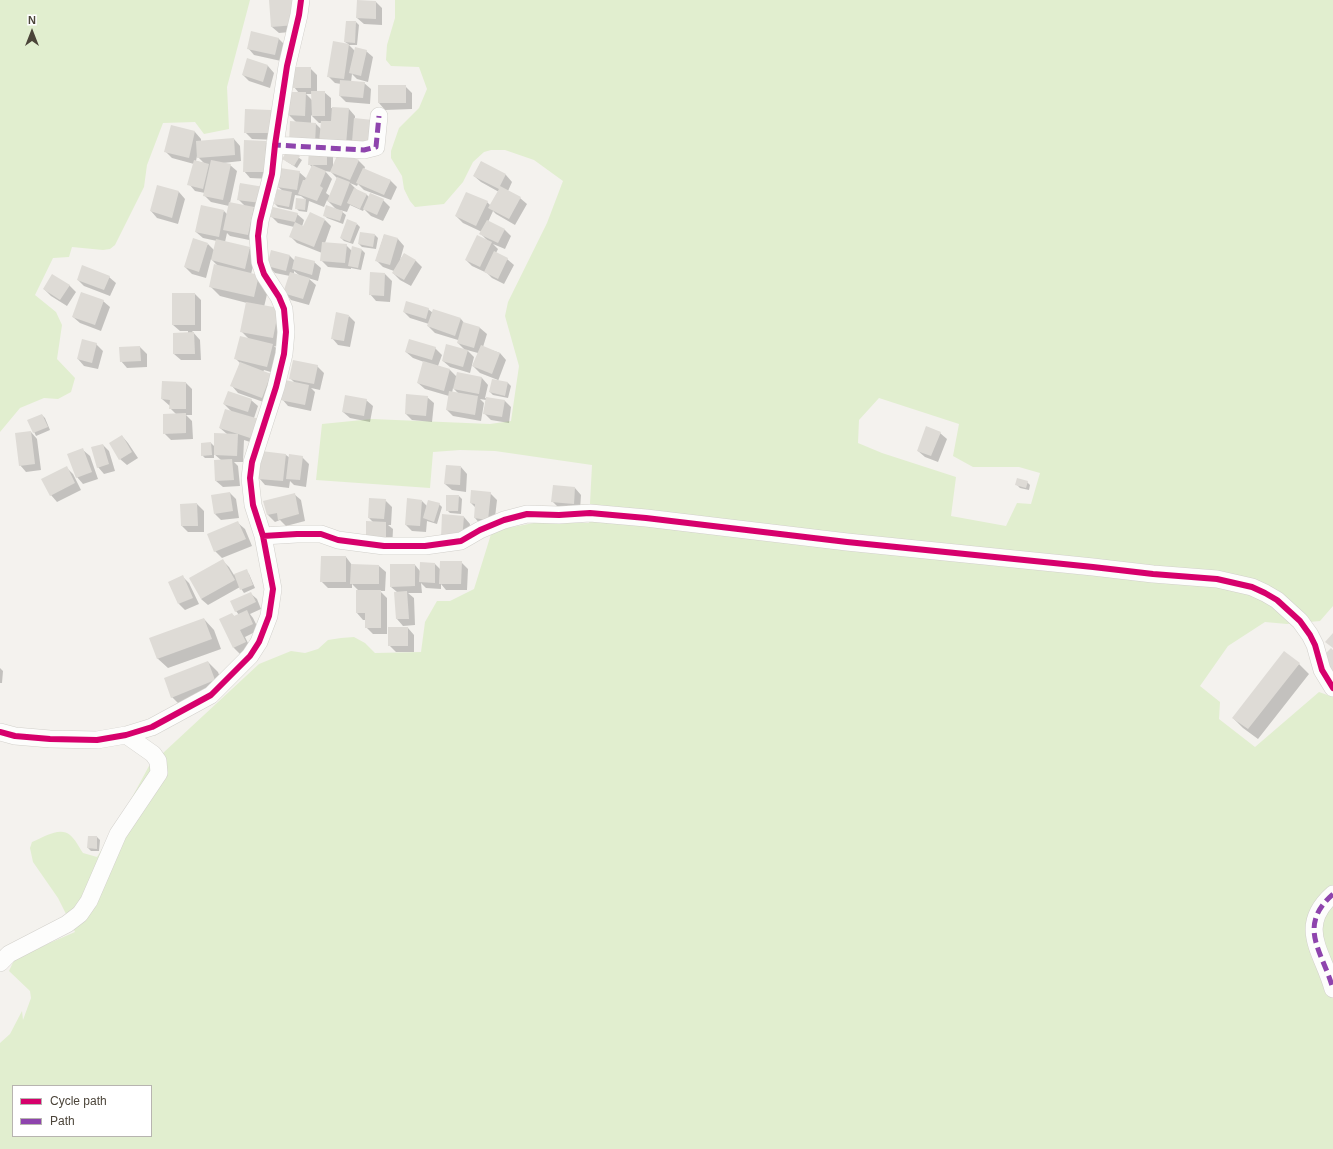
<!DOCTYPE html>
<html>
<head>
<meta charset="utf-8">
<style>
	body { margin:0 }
	#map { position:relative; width:1333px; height:1149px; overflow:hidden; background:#f4f2ee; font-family:Helvetica,sans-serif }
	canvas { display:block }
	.legend { position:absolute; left:12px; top:1085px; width:140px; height:52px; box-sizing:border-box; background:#fff; border:1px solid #b7b4b0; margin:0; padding:5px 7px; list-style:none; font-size:12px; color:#4b4439 }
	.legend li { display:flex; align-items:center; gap:8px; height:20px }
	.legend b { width:20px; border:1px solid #b7b4b0 }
	.north { position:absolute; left:12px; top:12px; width:40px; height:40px; -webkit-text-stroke:3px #fff; paint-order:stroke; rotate:0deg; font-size:11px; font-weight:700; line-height:16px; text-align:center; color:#4b4439 }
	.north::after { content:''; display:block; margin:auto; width:14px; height:18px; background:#4b4439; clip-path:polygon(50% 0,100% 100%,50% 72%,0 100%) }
</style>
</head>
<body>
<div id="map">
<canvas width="1333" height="1149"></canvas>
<ul class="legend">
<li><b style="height:5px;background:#d6006c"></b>Cycle path</li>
<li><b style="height:5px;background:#8e44ad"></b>Path</li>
</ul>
<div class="north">N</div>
</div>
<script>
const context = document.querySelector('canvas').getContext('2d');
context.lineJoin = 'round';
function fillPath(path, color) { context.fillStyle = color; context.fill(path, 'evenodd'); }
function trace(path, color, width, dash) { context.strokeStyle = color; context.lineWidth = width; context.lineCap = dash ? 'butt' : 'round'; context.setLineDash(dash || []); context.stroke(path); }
fillPath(new Path2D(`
	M0 0H250L227 87 229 129 204 134 195 122 163 123 147 165 144 187 115 245 110 249 103 250 72 247 69 257 53 258 35 295 56 312 62 325 57 359 75 378 71 392 58 399 44 398 20 408 0 432Z
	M395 0H1333V606L1320 621 1287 624 1265 622 1228 646 1200 686 1220 702 1219 719 1255 747 1319 692 1333 697V1149H0V1043L10 1034 22 1011 23 1020 31 998 30 991 9 971 15 958 75 932 58 898 33 862 30 848 32 842C42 838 60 826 70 835 75 839 79 847 83 853L97 857 116 827 149 766 259 664 291 651 305 653 318 649 328 640 341 638 354 637 365 643 375 653 421 652 425 622 437 601H450L474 589 492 531 544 521 589 523 592 465 495 451 460 450 433 452 430 488 316 480 322 424 372 419 490 424 511 421 519 366 505 316 508 302 547 223 563 181 534 160 505 150H491L484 152 473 162 463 182 444 204 415 207 410 201 404 189 402 176 391 158V151L399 128 419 108 427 89 419 67 391 66 386 60 387 45 395 18ZM879 398 959 424 953 456 973 467H1019L1040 473 1031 504 1017 503 1006 526 951 516 956 477 882 453 858 443 859 420ZM13 1086H151V1136H13Z`), '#e1eecf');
fillPath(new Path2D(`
	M270 0H295L301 31 279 33 272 27Z
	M376 2 382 8V25L364 24 357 18Z
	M356 22 359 25 357 45H349L355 51H366L373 57 368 82 357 79 352 74 351 82 364 83 371 89 370 104 346 102 340 96 341 84 335 83 328 76 348 44 345 42Z
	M278 38 285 45 281 61 254 55 248 48Z
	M248 60 268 66 274 73 270 88 249 81 243 75Z
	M310 68 317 75V92H324L331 98V108L349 109 355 116V119L377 150H327L333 157V167L358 160 365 167 364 170 390 180 397 187 391 200 364 190 358 184 357 186 350 183 357 190 367 195 370 198 383 200 390 207 383 221 371 216 364 209 363 211 350 205 347 212 340 210 346 215 343 224 327 218 324 215 337 210 327 200 324 207 309 201 307 212 299 211 296 208 305 199 301 196 295 195 292 210 278 207 275 204 283 191 278 187 299 172 307 179 312 167 309 164 310 149 296 122 289 115 299 93 294 87ZM306 94H312V100ZM311 115 319 123H321V129L316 124 311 123ZM325 171 331 172 337 178 330 196 326 193 332 179Z
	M405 86 412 93V109L385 110 379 103Z
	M271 111 277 117V140L252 139 245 132Z
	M172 127 195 132 201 139V142L234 139 240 146 241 161 223 163 230 165 237 171 230 203 245 206 238 199 240 184 267 209 253 207 260 214 254 241 230 236 227 233 225 242 249 248 256 255 251 274 269 286 264 307 278 309 283 347 274 346 279 351 274 373 264 370 263 372 271 374 269 404 238 393 232 386 240 363 235 358 249 339 241 331 247 303 220 296 210 286 218 266 211 259 206 278 192 274 185 267 208 244 215 251 217 241 203 238 196 232 224 211 227 214 229 206 211 202 204 195 205 193 195 191 189 184 194 164 172 158 166 152ZM197 156 204 163 196 161Z
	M265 142 272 148 271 179 250 178 244 171Z
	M288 150 302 160 297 168 286 161Z
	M481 162 506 175 512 182 508 191 520 198 527 204 515 225 496 214 493 211 488 222 505 230 511 236 505 249 493 244 498 249 496 253 507 259 514 265 504 284 492 278 487 273 472 266 466 260 487 240 481 234 482 232 463 223 456 216 487 202 491 206 499 192 481 182 474 176Z
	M158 186 179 192 185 199 178 224 157 218 151 211Z
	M297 214 304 220 301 230 325 220 331 226 325 243 346 245 352 251 362 250 365 253 361 270 351 268V269L328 267 321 260 322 253 297 243 290 236 294 227 278 223 271 216Z
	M357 224 360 227 353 244 344 241 341 238Z
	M375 235 378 238 376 249 362 247 359 244Z
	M384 235 398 239 404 246 400 260 404 254 416 261 422 267 411 286 400 280 393 273 394 271 383 267 376 260Z
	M272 252 290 256 295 261 314 262 321 268 318 281 308 278 316 285 309 305 291 300 285 293 290 276 275 273 268 266ZM294 271 300 276 294 274Z
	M371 274H385L392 281 390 302 376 301 370 294Z
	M109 277 116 283 110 296 84 286 78 280Z
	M69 285 76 292 67 306 51 296 44 289Z
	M195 294 201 300V331H192L200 340 201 360H181L174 354 188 333V331H180L173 325Z
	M103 301 110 307 101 331 80 323 73 317Z
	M428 309 433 313 434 310 461 319 465 324 480 328 487 334 483 347 500 353 506 360 498 381 508 383 511 386 508 398 493 395 490 392 498 380 480 373 473 366 478 353 467 350 474 357 470 373 450 367 443 361 465 350 458 343V340L435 333 428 326 429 324 410 318 404 312Z
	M349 316 355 322 350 347 338 345 332 338Z
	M96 344 103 351 98 369 84 366 78 359Z
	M140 347 147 354V367L127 368 121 361Z
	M435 348 442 355 438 366 450 370 457 377 482 378 488 385 485 398 505 401 511 407 509 423 491 420 484 413 486 400 480 399 484 403 481 421 453 416 447 410 449 396 425 389 418 383 424 362 413 358 406 352ZM453 388 459 394 452 393Z
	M317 366 324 373 320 390 311 388 315 392 311 411 288 406 282 399 295 383 290 378Z
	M186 383 192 389V415H186L192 421 193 439 171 440 164 433 177 415 170 408V406L162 399Z
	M427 397 434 403 432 422 412 420 406 414Z
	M251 400 258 406 254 418 259 445 244 440 243 462H234L238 466 240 486 223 487 216 481 221 460 214 454V458H205L202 455 211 443 215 447 227 434 220 428 232 412 224 404Z
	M366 400 373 406 370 422 350 418 343 412Z
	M42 415 45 418 50 430 36 436 29 421Z
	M31 432 37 439 41 470 26 472 20 465Z
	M940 433 947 439 938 462 925 457 918 451Z
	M122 436 128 443 138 458 127 465 120 459Z
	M103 445 109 451 115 471 104 474 98 467Z
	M83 450 90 456 98 479 83 484 77 477Z
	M262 452 286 455 290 458 302 457 309 464 306 487 294 485 290 481 289 488 265 485 259 478Z
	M461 467 467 474 466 492 452 490 445 484Z
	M67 468 73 474 81 490 57 502 51 495Z
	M1027 482 1030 485 1029 490 1020 488 1017 485Z
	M575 488 581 495 580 510 559 508 552 501Z
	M230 493 236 499 239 518 221 520 215 514Z
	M490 493 497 500 494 526 481 525 475 518 476 508 471 503Z
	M294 494 301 500 305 521 286 526 280 520 275 522 268 515 265 502Z
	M459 496 462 499 461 514 450 513 447 510Z
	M385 500 392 507 391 525H388L393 529 392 550 373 522 369 518Z
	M422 501 427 506 439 504 442 507 437 524 427 521 426 532 412 531 406 525Z
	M197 504 204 511V532H188L182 526 181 505Z
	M443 516 464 517 470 524 468 546Z
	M238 523 245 529 252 546 222 558 215 551Z
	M346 557 352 565 379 566 386 572 385 591H380L387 598V634H373L366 627V620H363L357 613 359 591 352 584V588H328L321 581Z
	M222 560 229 567 234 575 246 571 249 574 255 588 244 593 240 587 208 605 201 599Z
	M461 562 468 569 467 590H446L441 584V589L426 588 421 583 422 593H408L414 598 415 625 403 626 397 619 395 593 397 592 391 587 415 565 420 571 435 564 440 569Z
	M183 577 189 583 199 604 185 610 179 604Z
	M250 593 257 599 261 609 250 614 253 618 259 630 245 637 251 649 240 654 234 648 232 614 235 617 239 615 236 611Z
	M204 619 214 630 221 649 168 668 157 658Z
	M408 628 414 635V652H396L389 645Z
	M208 662 218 672 225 690 182 707 172 697Z
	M1299 664 1309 674 1258 739 1243 728 1233 718Z
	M0 668 3 671 2 683H0Z
	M97 837 100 840 99 851H91L88 848Z`), '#0003');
fillPath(new Path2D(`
	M269 0H292L295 25 271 27Z
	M357 0 376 1V19L356 18Z
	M346 21H356L355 43 344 42Z
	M251 31 279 38 275 55 247 49Z
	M333 41 349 44 344 79 327 77Z
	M355 47 367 50 361 76 349 73Z
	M247 58 268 65 263 82 242 75Z
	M293 67H311V88H293Z
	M340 80 365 82 363 98 339 96Z
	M378 85H406V103H378Z
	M311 91H325V116H312Z
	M288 92H306L305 116 288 115Z
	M332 107 349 108 346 145 319 143 321 121H331Z
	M245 109 271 110 270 133H244Z
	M354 118 373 120 371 144 352 142Z
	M290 121 316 123 315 143 289 142Z
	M171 125 195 131 189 158 164 152Z
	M234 138 235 155 197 158 196 141Z
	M244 140 266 141 265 172H243Z
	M288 149 300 156 294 166 282 159Z
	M309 149H327V165H308Z
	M339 151 359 160 350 180 330 172Z
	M194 160 209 164 203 189 187 185Z
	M211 160 231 164 223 200 203 196Z
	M481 161 506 174 500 186 521 197 509 219 488 208 499 189 473 176Z
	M312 165 326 171 320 186 323 188 317 201 298 194 303 180H305Z
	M280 168 300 171 297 190 277 187Z
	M363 168 391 180 384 195 356 183Z
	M337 177 350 182 341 206 327 201Z
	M240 183 264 187 261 203 237 200Z
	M157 185 179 191 172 218 150 211Z
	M354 188 367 194 360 209 347 203Z
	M277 189 292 192 289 207 274 204Z
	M466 192 488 201 476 226 455 216Z
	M370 193 384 199 377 215 363 209Z
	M296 198 306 199 305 210 295 209Z
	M229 202 254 207 248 235 223 230Z
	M201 205 224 210 219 237 195 232Z
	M326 205 343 211 340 221 323 216Z
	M273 207 298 213 295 222 303 226 310 212 325 219 314 247 289 237 295 222 270 217Z
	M347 219 357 223 350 242 340 238Z
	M487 220 505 229 498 243 479 234Z
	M360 232 375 234 373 247 358 244Z
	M384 234 398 238 390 265 375 261Z
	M477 235 492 242 480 267 465 260Z
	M193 238 208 243 199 272 184 267Z
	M216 239 250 247 245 269 211 260Z
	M322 242 347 244 345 263 320 261Z
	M352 246 362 249 358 268 348 266Z
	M271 250 290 255 286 271 267 266Z
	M494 251 508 258 498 279 484 272Z
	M404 253 416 260 404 280 392 273Z
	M295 256 315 261 312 275 292 269Z
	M214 264 259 275 254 297 209 287Z
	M82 265 110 276 104 290 77 280Z
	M290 272 310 278 303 299 283 293Z
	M370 272 385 273 384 296 369 295Z
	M52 274 70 285 60 300 43 289Z
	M81 292 104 300 95 325 72 317Z
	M172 293H195V325H172Z
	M406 301 429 308 426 319 403 312Z
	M246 302 279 308 273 338 240 332Z
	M433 309 461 318 455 336 427 326Z
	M336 312 349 315 344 341 331 339Z
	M463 322 480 327 474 348 457 343Z
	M194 332 195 354H173V333Z
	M240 336 273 344 267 367 234 359Z
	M82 339 97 343 92 363 77 359Z
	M409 339 436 347 432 360 405 352Z
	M446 344 468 350 463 367 442 361Z
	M481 345 500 353 492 374 472 366Z
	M140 346 141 361 120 362 119 347Z
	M293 360 318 365 314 384 289 379Z
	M423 361 450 369 444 391 417 383Z
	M240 362 271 374 262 398 230 386Z
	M457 372 482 377 479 394 453 389Z
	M492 379 508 382 505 396 489 392Z
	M285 380 309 385 305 405 280 400Z
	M162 381 186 382V409H169L170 400 161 399Z
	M228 391 252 399 248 412 223 404Z
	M449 391 478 396 475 415 446 410Z
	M406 394 428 396 426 416 405 414Z
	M345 395 367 399 364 416 342 412Z
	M486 397 505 400 502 417 483 414Z
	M225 409 259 419 253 439 238 434 237 456 214 455V433L238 434 219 428Z
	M186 413V433L163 434V414Z
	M42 414 48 427 33 433 27 420Z
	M926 426 941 432 931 456 917 451Z
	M31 431 35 464 19 466 15 433Z
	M122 435 132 452 119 460 109 443Z
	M211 442 212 455 201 456V443Z
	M103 444 109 464 97 468 91 447Z
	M83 448 92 472 76 478 67 454Z
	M261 451 286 454 283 481 258 479Z
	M289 454 303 456 300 480 286 479Z
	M232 459 234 480 215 481 214 460Z
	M446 465 461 466 460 485 444 484Z
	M67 466 75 483 50 496 41 479Z
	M1017 478 1028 481 1026 488 1015 485Z
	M553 485 575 487 574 504 551 502Z
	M471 490 491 492 488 520 474 518 475 504 470 503Z
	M230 492 233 511 214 514 211 495Z
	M295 493 299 514 278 520 277 513 267 515 263 501Z
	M446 495H459L458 511H446Z
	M369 498 386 499 384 519 368 518Z
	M407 498 422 500 420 526 405 525Z
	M428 500 440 503 434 522 423 518Z
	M197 503 198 526H181L180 504Z
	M442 514 464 516 462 540 441 538Z
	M238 521 246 539 214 552 207 534Z
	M366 521 386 522V544L366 543Z
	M321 556H346V582H320Z
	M223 559 235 580 201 599 189 578Z
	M440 561H462L461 584H439Z
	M420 562 435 563V583L419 582Z
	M351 564 379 565V584H350Z
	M390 564H415V586L390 587Z
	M247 569 253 585 240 590 234 574Z
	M183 575 193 598 178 604 168 582Z
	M356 590H381V628H365V613H356Z
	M407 591 409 619H396L394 592Z
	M251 592 256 602 235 612 230 601Z
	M247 610 253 624 240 630 246 642 233 648 219 619 232 613 234 616Z
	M204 618 212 639 157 659 149 638Z
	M388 627H408V646H388Z
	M1333 633V648L1325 642Z
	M1331 648 1333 650V674L1319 660Z
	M1284 651 1300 663 1248 729 1232 718Z
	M208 661 215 680 171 698 164 678Z
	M88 836H97V849L87 848Z`), '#dedbd6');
const street = new Path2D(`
	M275 145 364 150 376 147 379 116
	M263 536 297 534H321L338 540 384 546H425L461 541 480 530 504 520 527 514 559 515 590 513 646 518 847 542 1093 567 1153 574 1217 579 1252 587 1265 593 1277 600 1300 621 1310 635 1315 645 1322 670 1333 688
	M0 732 15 736 50 739 97 740 126 735 152 727 211 695 250 656 259 642 269 616 273 589 263 536 253 505 250 478 252 462 276 387 284 354 286 332 284 309 279 297 264 274 260 262 258 236 260 221 272 174 275 145 287 66 299 15 301 0
	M1333 894C1296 927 1323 952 1333 989
	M0 963 9 954 67 924 80 914 89 901 118 834 159 773 158 761 153 754 126 735`);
trace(street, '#d2d0cb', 18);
trace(street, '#fdfdfc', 17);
trace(new Path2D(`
	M276 141 275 145 364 150 376 147 379 116
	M1333 894C1296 927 1323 952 1333 989`), '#8e44ad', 5, [10, 5]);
trace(new Path2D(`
	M263 536 297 534H321L338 540 384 546H425L461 541 480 530 504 520 527 514 559 515 590 513 646 518 847 542 1093 567 1153 574 1217 579 1252 587 1265 593 1277 600 1300 621 1310 635 1315 645 1322 670 1333 688
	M0 732 15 736 50 739 97 740 126 735 152 727 211 695 250 656 259 642 269 616 273 589 263 536 253 505 250 478 252 462 276 387 284 354 286 332 284 309 279 297 264 274 260 262 258 236 260 221 272 174 275 145 287 66 299 15 301 0`), '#d6006c', 6);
</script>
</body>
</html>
